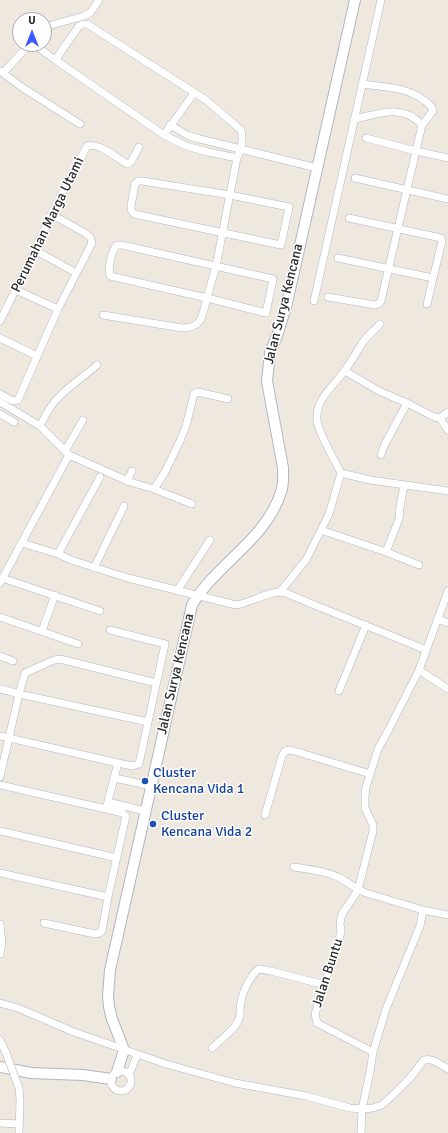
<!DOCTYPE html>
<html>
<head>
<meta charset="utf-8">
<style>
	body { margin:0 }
	#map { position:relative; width:448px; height:1133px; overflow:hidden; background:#efe8df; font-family:Signika,sans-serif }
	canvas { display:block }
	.north { position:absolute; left:12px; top:12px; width:40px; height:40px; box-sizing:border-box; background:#fff; border:1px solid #ababab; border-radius:50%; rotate:0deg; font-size:11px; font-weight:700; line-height:16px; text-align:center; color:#2d2d2d }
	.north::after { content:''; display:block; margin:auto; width:14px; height:18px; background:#3c5aff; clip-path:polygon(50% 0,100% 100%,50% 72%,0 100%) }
</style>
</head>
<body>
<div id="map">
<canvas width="448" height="1133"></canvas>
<div class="north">U</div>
</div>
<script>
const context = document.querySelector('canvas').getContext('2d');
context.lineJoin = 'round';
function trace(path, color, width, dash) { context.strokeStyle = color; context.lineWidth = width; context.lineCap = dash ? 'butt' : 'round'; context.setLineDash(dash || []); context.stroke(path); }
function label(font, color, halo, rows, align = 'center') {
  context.font = font + ' Signika,sans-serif'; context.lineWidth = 3; context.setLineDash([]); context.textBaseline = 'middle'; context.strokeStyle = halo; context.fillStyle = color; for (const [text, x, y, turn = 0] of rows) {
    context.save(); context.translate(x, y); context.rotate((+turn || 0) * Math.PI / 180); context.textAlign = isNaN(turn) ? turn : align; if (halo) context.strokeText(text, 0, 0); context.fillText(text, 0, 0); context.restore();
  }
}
const street = new Path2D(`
	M44 29 48 26 84 16 90 13 99 0
	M36 46 57 61
	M0 71 23 88 80 124
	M3 73 30 44
	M194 93 164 135 186 146 208 152 237 158
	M354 119C380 114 402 103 422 125
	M170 125 189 136 200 139 317 168
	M366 138 416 151 448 158
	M355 178 448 199
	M138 181H142L230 195 289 207 281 245 134 214 131 210V206L135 184Z
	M349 218 441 238 442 241 427 304
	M35 250 76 273
	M338 258 433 278
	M16 290 58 309
	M328 297 375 305 378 304 381 301 422 125 433 111C432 106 429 104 425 101 408 87 384 87 362 84
	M314 301 381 0
	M103 315 182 328C203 328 202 316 207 298L110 276C108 268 111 251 117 245H122L273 279 266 313 207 298 216 266 237 158C241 149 244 139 241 130L206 100 87 24H83L79 26 58 56 57 61 164 135
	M0 321 35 250 51 214 87 146C98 142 117 158 127 164L131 162 139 147
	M0 338 37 356
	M345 371 379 391 407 403 434 417 440 418 448 412
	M0 394 13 401 18 400 58 309 92 243 90 237 85 233 51 214
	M0 402 40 426 69 455 130 482 154 489 192 504
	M0 414 14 422
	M440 418 448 430
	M40 426C45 416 50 405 59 397 70 385 85 376 97 365
	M65 451 83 420
	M381 455 384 446 407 403
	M341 473 370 480 448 491
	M127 481 132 471
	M154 489 165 472 180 441 186 426 194 394 198 392 228 399
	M321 530 386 552 419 565
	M22 543 58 554 74 561 128 578 236 605C252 603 270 589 286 593 332 613 379 630 426 650
	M386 552 399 519 400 507 404 485
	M58 554 100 477
	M94 568 124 506
	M2 578 100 611
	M0 583 69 455
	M177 591 210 540
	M280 592 306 560 329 514 341 473C335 461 318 432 317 420 315 399 335 385 345 370 352 361 357 351 363 342 368 335 375 330 380 324
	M0 617 78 644
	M438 619 448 623
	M42 631 55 595
	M0 656 13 661
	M419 670 448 689
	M0 689 19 694 25 673 54 660 60 659 156 683
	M339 691 366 625
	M0 736 118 763 132 766 139 764 165 644 110 630
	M0 777 19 694 148 722
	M115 778 151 786
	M0 785 106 809 123 813 126 816 108 897 102 931 99 933 95 934 44 923
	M108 802 145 811
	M106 809 118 763
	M265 815 282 756 285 751 291 750 370 774
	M0 831 117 858
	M294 867C309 869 325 871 338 877 348 882 356 889 366 893L423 910 448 915
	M0 873 108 897
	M0 924 2 943 0 954
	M0 1003 18 1008 74 1032 166 1064 235 1083 306 1096 350 1108 362 1109 373 1108 382 1105 393 1095 410 1078 424 1060C432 1058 440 1064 448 1069
	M0 1040 6 1053
	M212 1048C220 1040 231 1033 237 1023 242 1016 239 1009 241 1002 242 993 251 974 259 969L271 971 325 985
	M373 1052 317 1023 315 1014 341 932 340 923 342 914 358 890 373 831V825L365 808V796L366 787 378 749 388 731 419 670 448 591
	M111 1081a10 10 0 1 1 20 0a10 10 0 1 1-20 0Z
	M129 1075 137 1055
	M0 1123 19 1124
	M19 1133 20 1100 19 1088
	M361 1133 362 1109 370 1072 373 1052 386 1009 420 926 423 910`);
const secondary = new Path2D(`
	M0 1067 31 1073 83 1075 111 1079
	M117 1072 124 1050 112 1019 109 1007 108 996 110 970 192 605C216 564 266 540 281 492 284 484 283 476 283 468L267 381 270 353 278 333 287 303 355 0`);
trace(street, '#b3b5c1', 8);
trace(secondary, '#b3b5c1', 12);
trace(street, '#fff', 7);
trace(secondary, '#fff', 10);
const streetBridge = new Path2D(`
	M6 1053 19 1088`);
trace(streetBridge, '#b3b5c1', 8, []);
trace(streetBridge, '#fff', 7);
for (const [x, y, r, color] of [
	[145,781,4,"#1a4fb4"],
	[153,824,4,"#1a4fb4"]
]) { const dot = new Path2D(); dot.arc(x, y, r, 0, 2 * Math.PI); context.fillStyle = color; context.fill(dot); trace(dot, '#fff', 1.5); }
label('14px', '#2d2d2d', '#fff', [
	["Perumahan Marga Utami",48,225,-64],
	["Jalan Surya Kencana",284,304,-76],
	["Jalan Surya Kencana",176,674,-77],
	["Jalan Buntu",328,973,-72]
]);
label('14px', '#164399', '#fff', [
	["Cluster",153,773],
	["Kencana Vida 1",153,789],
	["Cluster",161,816],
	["Kencana Vida 2",161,832]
], 'left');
</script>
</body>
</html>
